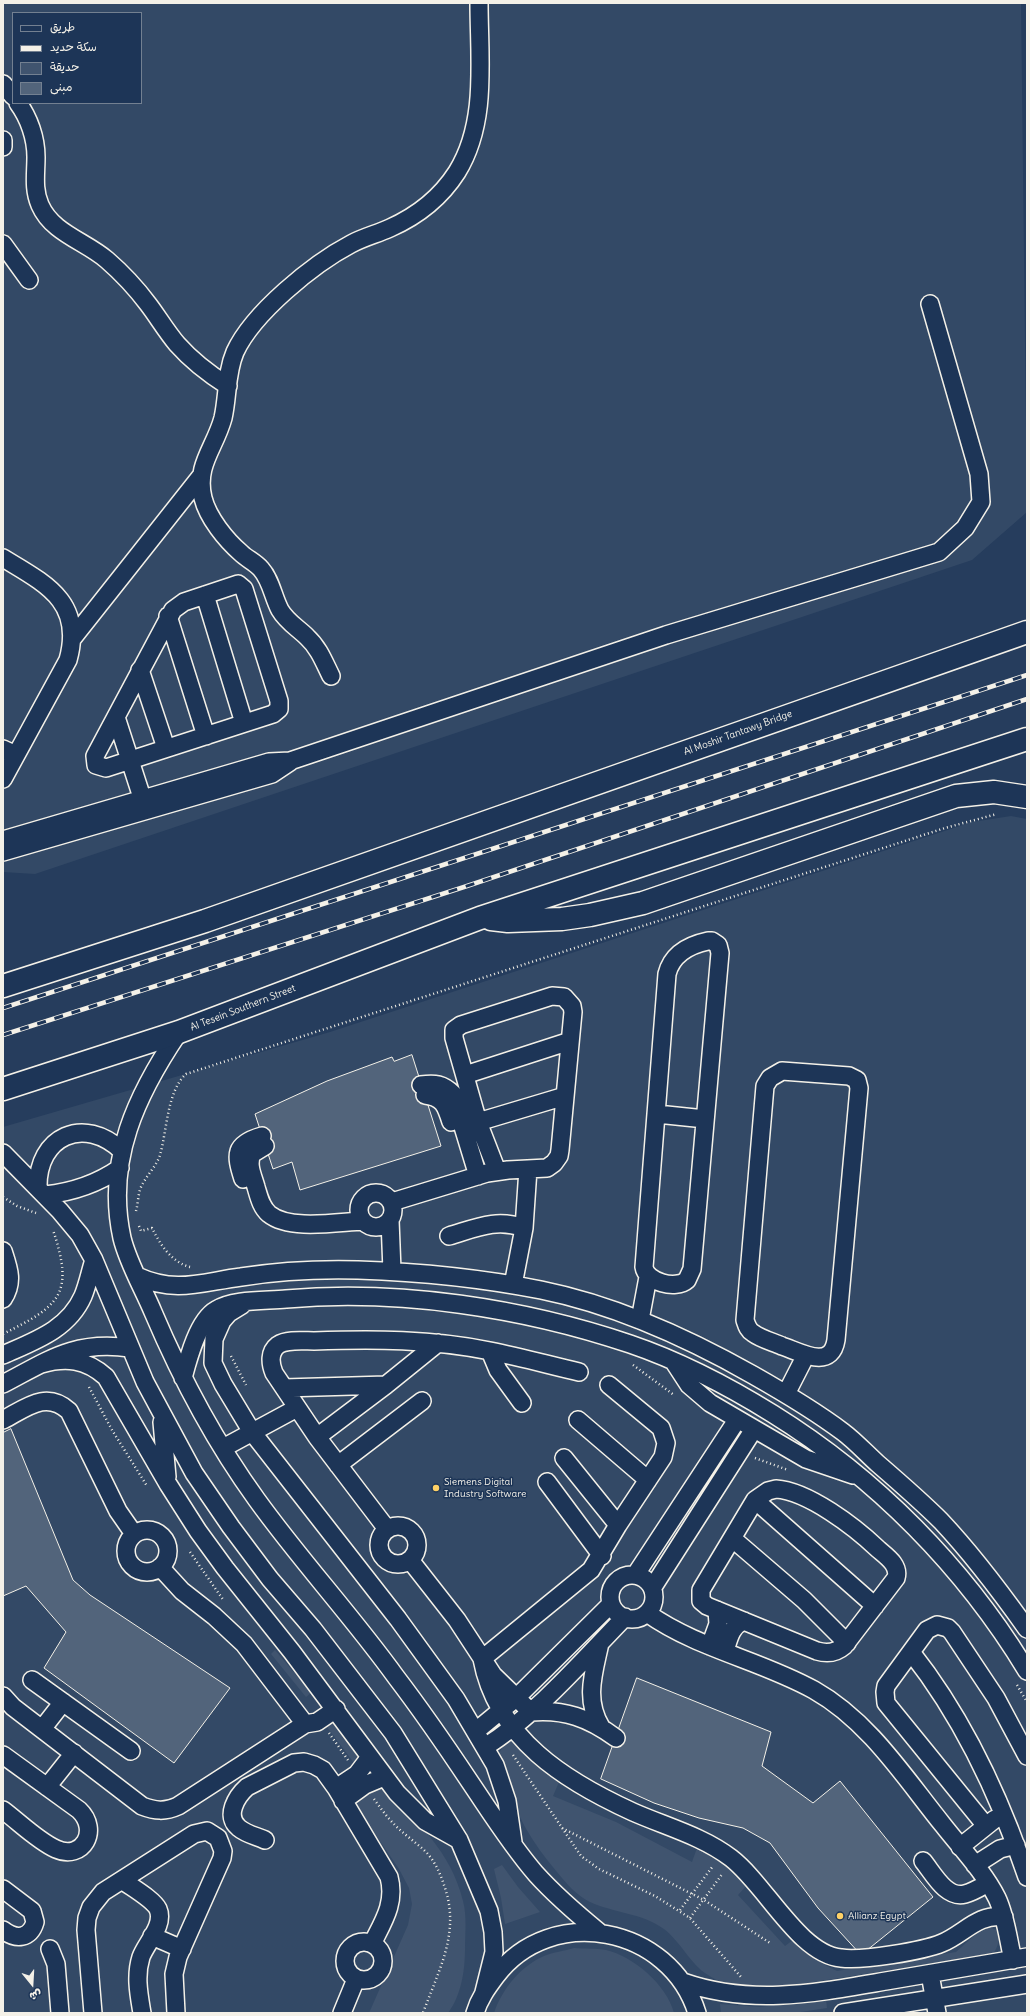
<!DOCTYPE html>
<html>
<head>
<meta charset="utf-8">
<style>
	body { margin:0 }
	#map { position:relative; width:1030px; height:2016px; overflow:hidden; background:#263d5d; font-family:Delius,"Playpen Sans Arabic",sans-serif }
	canvas { display:block }
	.frame { position:absolute; inset:0; border:4px solid #f4f1e8; pointer-events:none }
	.legend { position:absolute; left:12px; top:12px; width:130px; height:92px; box-sizing:border-box; background:#1d3557; border:1px solid #738091; margin:0; padding:5px 7px; list-style:none; font-size:12px; color:#f4f1e8 }
	.legend li { display:flex; align-items:center; gap:8px; height:20px }
	.legend b { width:20px; border:1px solid #738091 }
	.north { position:absolute; left:12px; top:1964px; width:40px; height:40px; -webkit-text-stroke:3px #1d3557; paint-order:stroke; rotate:162deg; font-size:11px; font-weight:700; line-height:16px; text-align:center; color:#f4f1e8 }
	.north::after { content:''; display:block; margin:auto; width:14px; height:18px; background:#f4f1e8; clip-path:polygon(50% 0,100% 100%,50% 72%,0 100%) }
</style>
</head>
<body>
<div id="map">
<canvas width="1030" height="2016"></canvas>
<div class="frame"></div>
<ul class="legend">
<li><b style="height:5px;background:#1d3557"></b>طريق</li>
<li><b style="height:5px;background:#f4f1e8"></b>سكة حديد</li>
<li><b style="height:11px;background:#40546f"></b>حديقة</li>
<li><b style="height:11px;background:#52647b"></b>مبنى</li>
</ul>
<div class="north">ش</div>
</div>
<script>
const context = document.querySelector('canvas').getContext('2d');
context.lineJoin = 'round';
function fillPath(path, color) { context.fillStyle = color; context.fill(path, 'evenodd'); }
function trace(path, color, width, dash) { context.strokeStyle = color; context.lineWidth = width; context.lineCap = dash ? 'butt' : 'round'; context.setLineDash(dash || []); context.stroke(path); }
function label(font, color, halo, rows, align = 'center') {
  context.font = font + ' Delius,sans-serif'; context.lineWidth = 3; context.setLineDash([]); context.textBaseline = 'middle'; context.strokeStyle = halo; context.fillStyle = color; for (const [text, x, y, turn = 0] of rows) {
    context.save(); context.translate(x, y); context.rotate((+turn || 0) * Math.PI / 180); context.textAlign = isNaN(turn) ? turn : align; if (halo) context.strokeText(text, 0, 0); context.fillText(text, 0, 0); context.restore();
  }
}
fillPath(new Path2D(`
	M3 3H1021L1027 512 972 560 35 874 3 872ZM13 13H141V103H13Z
	M1011 816 1027 819V2013H3V1127L330 1032 972 822Z`), '#334966');
fillPath(new Path2D(`
	M275 1650 311 1693 306 1697 271 1654Z
	M337 1721 363 1755 357 1767 327 1727V1725Z
	M512 1741C516 1742 552 1776 559 1782L553 1796 616 1822 692 1862 697 1848 718 1859 747 1885 738 1895 785 1946 793 1940 825 1965 837 1971 956 1952 978 1932 989 1927 996 1930C1000 1940 999 1945 993 1954L775 1988C754 1988 726 1988 708 1975 690 1964 681 1942 664 1929 642 1913 614 1913 590 1902 576 1895 567 1884 557 1872 545 1858 534 1843 525 1827 515 1808 509 1786 500 1765 497 1754 500 1746 512 1741Z
	M382 1785C416 1821 451 1851 463 1901 467 1916 465 1933 465 1949 465 1971 461 1996 448 2013H369L408 1925 412 1904 409 1888 399 1869 356 1806 360 1797Z
	M502 1865 518 1887 540 1912 505 1924 501 1898 494 1869Z
	M574 1948C584 1949 596 1948 606 1950 633 1956 667 1985 674 2013H494C502 1989 521 1966 544 1956 553 1952 565 1951 574 1948Z
	M826 1999 827 2008 794 2013H721L720 2004 760 2007Z`), '#40546f');
const building = new Path2D(`
	M412 1055 441 1146 300 1190 292 1162 273 1169 255 1114 327 1081 392 1057 394 1061Z
	M11 1429 73 1580 90 1595 230 1688 174 1763 44 1668 66 1632 26 1586 3 1596V1433Z
	M637 1678 771 1732 762 1766 813 1803 840 1781 933 1897 861 1955 818 1908 770 1843 743 1828 699 1818 654 1803 601 1779Z`);
fillPath(building, '#52647b');
trace(building, '#f4f1e8', 1);
const minor = new Path2D(`
	M3 84 13 96
	M18 103C29 118 36 138 36 157 36 174 33 189 40 205 52 233 85 241 107 260 122 273 136 288 148 304 158 317 166 331 177 344 192 361 209 374 228 386
	M3 140V147
	M3 244 29 280
	M3 558C46 584 84 602 68 660L3 779
	M238 584 244 589 279 701V709L273 714 106 768 96 765 95 756 173 610 184 602Z
	M205 595 244 723
	M168 616 206 736
	M72 639 201 476
	M140 670 166 748
	M331 676C324 662 319 648 307 637 298 628 287 622 280 610 273 597 271 580 261 569 255 562 247 559 241 553 226 540 208 518 203 498 195 465 215 448 223 418 228 396 226 373 235 352 253 313 313 264 351 244 364 237 377 234 390 228 417 216 441 197 457 172 488 122 479 59 479 3
	M116 717 146 810
	M3 749 16 755
	M3 840 269 762 290 761 666 635 939 552 965 528 981 502 979 474 930 304
	M3 852 272 774 290 762
	M708 941H712L718 945 720 953 692 1269 687 1280C676 1290 646 1282 644 1267L667 974C672 954 689 945 708 941Z
	M179 1032C137 1094 105 1160 122 1238 128 1263 143 1288 153 1312 181 1378 215 1442 257 1500 301 1561 352 1616 396 1677 422 1711 446 1746 470 1782 491 1813 511 1845 536 1874 555 1895 577 1914 599 1932
	M782 1071 849 1076 857 1080 859 1088 836 1340C831 1371 800 1352 782 1346 773 1342 761 1339 753 1333 748 1330 747 1326 745 1320L765 1086 770 1078Z
	M465 1075 570 1041
	M421 1085C435 1083 443 1084 453 1094L478 1176
	M425 1095C443 1097 446 1106 451 1122
	M657 1114 705 1119
	M478 1122 565 1096
	M265 1146 252 1154C247 1165 253 1176 256 1187 259 1197 261 1207 269 1214 290 1231 338 1222 363 1221
	M3 1153 60 1211 80 1235 94 1260 145 1382 194 1473 231 1527 270 1579 313 1629 393 1733 459 1840 489 1911 493 1932 494 1952 484 1992
	M243 1179C235 1154 234 1144 262 1136
	M38 1188C37 1136 84 1115 122 1151
	M359 1210a17 17 0 1 1 34 0a17 17 0 1 1-34 0Z
	M45 1195C74 1192 97 1184 120 1168
	M392 1202 487 1173 508 1170 547 1168 554 1163 559 1156 560 1150 573 1012 572 1006 564 997 552 996 461 1025 454 1030V1038L478 1122 497 1171
	M390 1220 392 1271
	M449 1236C476 1228 496 1218 524 1228
	M3 1251C9 1269 14 1282 3 1299
	M137 1276C176 1294 202 1282 241 1277 279 1271 320 1269 358 1270 419 1272 480 1278 541 1290 615 1305 686 1337 753 1375 783 1392 815 1411 843 1432 855 1441 866 1453 877 1463 899 1482 921 1501 941 1521 973 1555 1000 1591 1027 1629
	M513 1285 524 1228 528 1169
	M242 1305 229 1313 222 1321 214 1339 213 1363 223 1384 252 1432 398 1619 456 1699 495 1765 507 1801 513 1842
	M640 1320 648 1277
	M490 1351 498 1370 522 1403
	M3 1355C34 1341 68 1330 83 1296 88 1284 90 1272 94 1260
	M674 1362 689 1385 710 1403 806 1459 853 1475
	M41 1364C66 1357 86 1359 106 1377L168 1484 198 1531 225 1568 292 1652 397 1793 425 1821 459 1840
	M183 1378C188 1359 198 1320 216 1310 233 1299 266 1301 286 1299 399 1289 523 1308 630 1344 680 1361 728 1386 773 1414 876 1478 964 1567 1027 1671
	M3 1384C49 1360 75 1340 130 1348
	M284 1388 386 1385
	M786 1394 806 1355
	M3 1420C26 1408 46 1390 69 1411L118 1511 134 1534
	M578 1420 648 1480
	M162 1422 167 1477
	M317 1437 386 1385 438 1343
	M223 1448 297 1408
	M564 1458 618 1525
	M338 1465 422 1401
	M547 1482 602 1556
	M776 1489C808 1491 855 1527 878 1549 886 1556 900 1565 896 1578L844 1646C836 1653 827 1654 817 1651L707 1606 701 1601V1590L755 1500 768 1491Z
	M755 1500 875 1606
	M379 1545a19 19 0 1 1 38 0a19 19 0 1 1-38 0Z
	M387 1529 317 1437 274 1373C270 1363 269 1352 278 1345 287 1339 304 1341 314 1341 373 1339 432 1339 490 1351 520 1357 549 1365 579 1372
	M126 1551a21 21 0 1 1 42 0a21 21 0 1 1-42 0Z
	M733 1539 804 1600 847 1643
	M410 1560 457 1620 493 1675 531 1712C564 1709 589 1718 616 1738
	M160 1567 182 1591 214 1616 244 1644 305 1724
	M636 1574 737 1420
	M610 1597a22 22 0 1 1 44 0a22 22 0 1 1-44 0Z
	M653 1587 754 1429
	M647 1613C698 1649 760 1660 814 1690 869 1721 905 1778 943 1825 961 1848 984 1872 997 1898 1006 1917 1008 1939 1013 1960
	M600 1643C594 1672 584 1699 601 1727
	M710 1646 718 1624 717 1610
	M725 1651C729 1638 731 1626 744 1621
	M911 1652C964 1719 1000 1797 1027 1877
	M482 1659C497 1739 565 1781 633 1812 667 1827 702 1836 731 1858 766 1885 799 1954 841 1958 862 1961 923 1951 942 1943 964 1934 978 1913 1004 1917
	M482 1659 591 1570 618 1525 663 1457 666 1443 661 1428 609 1385
	M32 1680 131 1751
	M3 1696 13 1707 142 1806C155 1811 165 1812 178 1806L305 1724 317 1722 336 1709
	M42 1729 63 1702
	M476 1731 516 1698 611 1604
	M485 1747C536 1715 583 1660 625 1617
	M3 1755 79 1810C100 1830 83 1861 56 1849 38 1841 19 1822 3 1810
	M47 1787 74 1753
	M336 1788 357 1774 370 1757
	M343 1801 365 1785 384 1777
	M986 1826 886 1703 885 1692 886 1686 927 1630 937 1625 948 1628 952 1632 996 1698 1027 1756
	M265 1840C256 1836 246 1834 239 1828 224 1816 237 1796 247 1787L294 1763 304 1762 314 1765 323 1770 336 1788 389 1877C396 1903 383 1922 372 1944
	M960 1847 995 1819
	M923 1861C933 1873 946 1899 965 1894 973 1892 981 1887 988 1883
	M975 1865 1000 1849 1016 1845
	M122 1880C131 1887 153 1899 158 1909 165 1925 146 1943 141 1957 135 1976 139 1995 142 2013
	M3 1889 32 1911 35 1922C30 1939 16 1940 3 1930
	M152 1936 182 1949
	M345 1961a19 19 0 1 1 38 0a19 19 0 1 1-38 0Z
	M50 1949 56 1964 60 2013
	M930 1974 937 2013
	M683 1982C752 2006 816 1993 886 1981 933 1973 980 1965 1027 1957
	M93 2013 86 1930 87 1918 91 1907 103 1892 194 1834 207 1831 218 1838 223 1851 222 1858 178 1957 174 1974 176 2013
	M342 2013 356 1979
	M475 2013C479 1999 487 1988 496 1976 551 1903 670 1926 697 2013
	M843 2013 1027 1984`);
const highway = new Path2D(`
	M491 919 508 921 562 919 590 915 643 903 956 796 994 792 1027 797
	M3 986 205 921 1027 632
	M3 1089 179 1032 480 918 1027 739`);
trace(minor, '#f4f1e8', 20);
trace(highway, '#f4f1e8', 25);
trace(new Path2D(`
	M3 1197 17 1206 36 1213
	M136 1211C138 1204 138 1194 141 1187 146 1176 156 1167 160 1155 167 1131 167 1091 186 1074L945 828 997 814
	M139 1226 141 1231 152 1228C160 1244 171 1262 190 1267
	M3 1334C59 1306 75 1295 53 1230
	M231 1356 246 1385
	M633 1365 674 1395
	M89 1387 112 1430 147 1486
	M755 1458 788 1470
	M190 1552 224 1601
	M1017 1685 1027 1702
	M329 1733 348 1760
	M513 1755 581 1856 599 1869 655 1896 690 1918 741 1977
	M374 1799C380 1807 386 1816 393 1823 403 1834 416 1842 427 1853 435 1862 440 1873 444 1885 461 1932 439 1969 423 2013
	M562 1828 704 1900 770 1943
	M680 1910 713 1866
	M690 1918 723 1873`), '#f4f1e8', 2.5, [1, 3]);
trace(minor, '#1d3557', 17);
trace(highway, '#1d3557', 22);
const rail = new Path2D(`
	M3 1008 1027 675
	M3 1035 464 887 1027 699`);
trace(rail, '#f4f1e8', 4.5);
trace(rail, '#1d3557', 3, [9]);
for (const [x, y, r, color] of [
	[436,1488,4,"#ffd166"],
	[840,1916,4,"#ffd166"]
]) { const dot = new Path2D(); dot.arc(x, y, r, 0, 2 * Math.PI); context.fillStyle = color; context.fill(dot); trace(dot, '#1d3557', 1.5); }
label('10px', '#f4f1e8', '#1d3557', [
	["Al Moshir Tantawy Bridge",738,733,-20],
	["Al Tesein Southern Street",243,1008,-21]
]);
label('10px', '#f4f1e8', '#1d3557', [
	["Siemens Digital",444,1482],
	["Industry Software",444,1494],
	["Allianz Egypt",848,1916]
], 'left');
</script>
</body>
</html>
